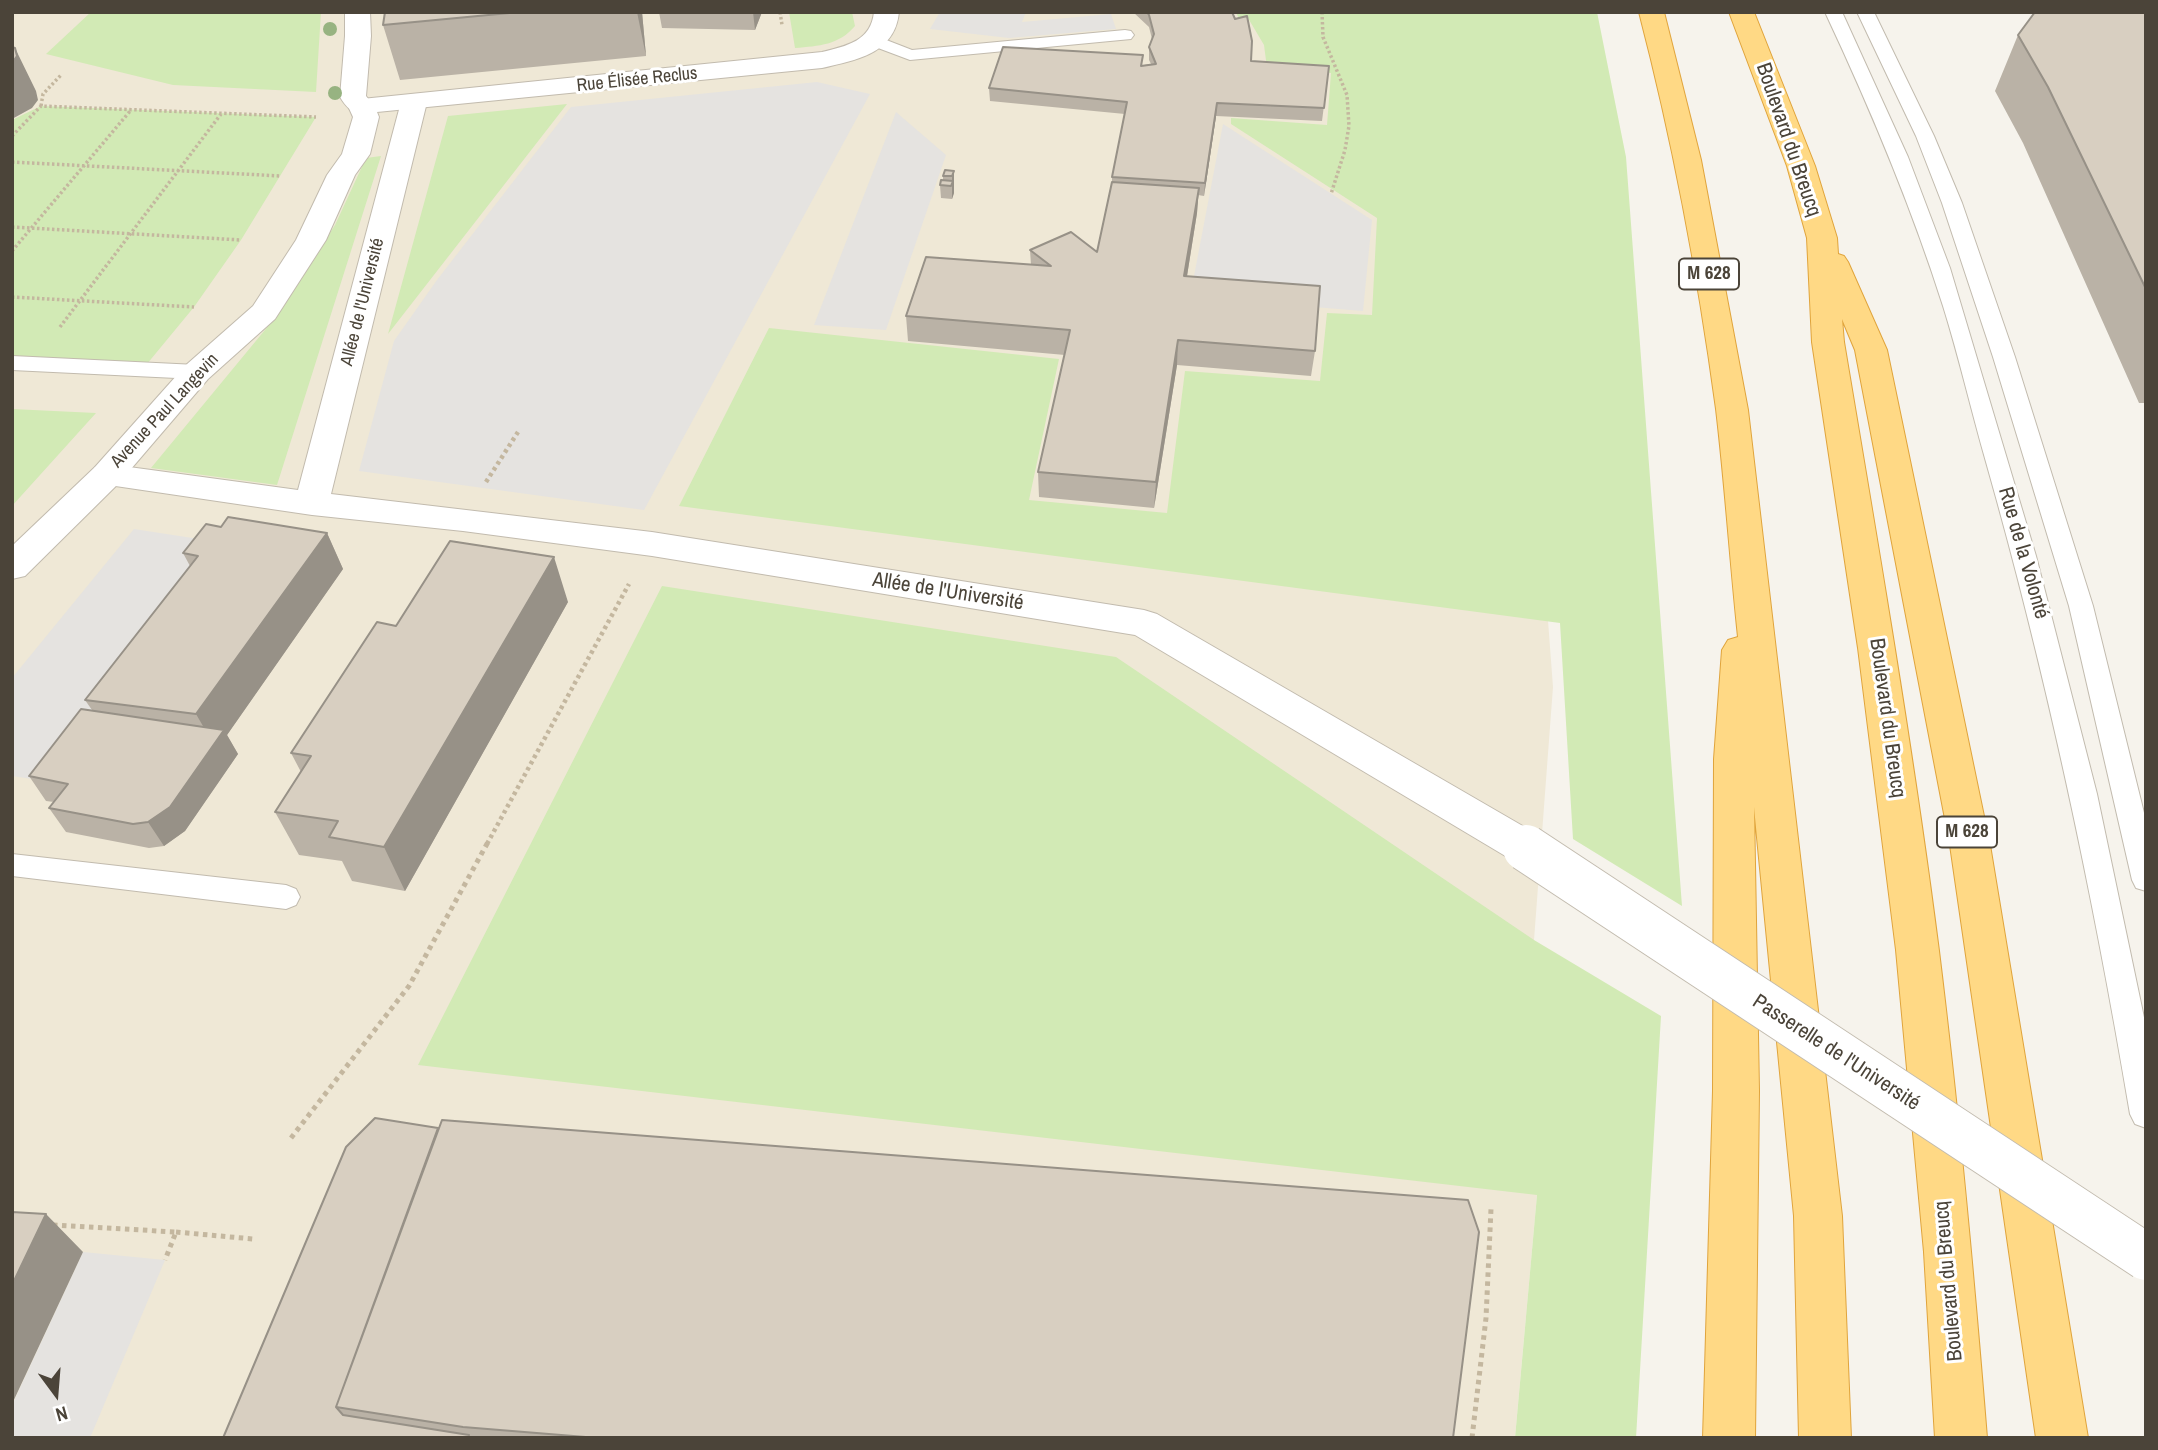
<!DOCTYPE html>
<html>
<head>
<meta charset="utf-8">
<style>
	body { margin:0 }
	#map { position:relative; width:2158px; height:1450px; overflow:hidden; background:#f6f3ec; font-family:"Archivo Narrow",sans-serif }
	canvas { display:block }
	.frame { position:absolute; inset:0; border:14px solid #4b4439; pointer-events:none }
	.north { position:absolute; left:21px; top:1359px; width:70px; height:70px; -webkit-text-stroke:5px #fff; paint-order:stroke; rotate:164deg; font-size:19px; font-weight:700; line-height:28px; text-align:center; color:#4b4439 }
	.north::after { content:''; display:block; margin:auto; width:24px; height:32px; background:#4b4439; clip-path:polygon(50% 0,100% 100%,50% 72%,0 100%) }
</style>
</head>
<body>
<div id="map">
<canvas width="2158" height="1450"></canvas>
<div class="frame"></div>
<div class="north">N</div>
</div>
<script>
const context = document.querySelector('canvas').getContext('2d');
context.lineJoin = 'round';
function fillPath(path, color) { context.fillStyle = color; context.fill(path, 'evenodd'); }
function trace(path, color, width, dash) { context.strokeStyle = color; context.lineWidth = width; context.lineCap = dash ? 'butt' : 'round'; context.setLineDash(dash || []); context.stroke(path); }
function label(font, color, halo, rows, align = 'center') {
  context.font = font + ' "Archivo Narrow",sans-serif'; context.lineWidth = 6; context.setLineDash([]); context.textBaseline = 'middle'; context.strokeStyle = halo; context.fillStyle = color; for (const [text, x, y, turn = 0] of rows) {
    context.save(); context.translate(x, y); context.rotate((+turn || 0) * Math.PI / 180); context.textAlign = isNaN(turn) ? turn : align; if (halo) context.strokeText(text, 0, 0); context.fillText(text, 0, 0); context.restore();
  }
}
fillPath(new Path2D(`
	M12 12H1505L1511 129 1553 687 1534 940 1537 1195 1515 1438H12Z`), '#efe8d6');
fillPath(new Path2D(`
	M91 12H321L316 92 173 85 46 54Z
	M789 12H852L855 26C839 45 819 46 795 48Z
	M1236 12H1597L1626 157 1682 906 1573 839 1560 623 679 506 769 328 1059 359 1029 500 1167 513 1185 371 1320 381 1327 313 1372 315 1377 218 1231 124V118L1327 125 1331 73 1267 68 1264 45 1248 18 1239 19Z
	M567 104 388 334 448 116Z
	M41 106 316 117 241 240 194 307 142 370 12 363V120Z
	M381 156 277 485 151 468 274 319 335 225 366 158Z
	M12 409 96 413 12 506Z
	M662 586 1116 657 1534 940 1661 1016 1636 1438H1515L1537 1195 418 1065Z`), '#d2eab5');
fillPath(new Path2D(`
	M940 12H1026L1022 22 1111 14 1116 29 1009 38 930 29Z
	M817 82 870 94 644 510 359 471 394 341 437 280 571 107Z
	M896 112 946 155 886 330 814 325Z
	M1223 124 1372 220 1363 311 1190 297Z
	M134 529 238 545 59 783 12 776V678Z
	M83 1252 165 1260 90 1438H12V1405Z`), '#e5e3e0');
const service = new Path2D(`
	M1825 12H1842L1908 157 1950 268 2036 556 2097 794 2146 1027V1128L2135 1124 2130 1114C2093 894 2047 676 1986 462 1971 410 1959 357 1943 306 1911 205 1870 108 1825 12Z
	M1857 12H1874L1934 136 1962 203 2015 357 2093 606 2146 821V891L2136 888 2132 880 2069 606 1993 357 1942 203 1916 136Z
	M1125 30 1131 31 1134 35 1131 39 910 60 870 45 867 41 876 36 912 50Z
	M12 356 197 365 205 367 208 372 205 377 197 379 12 370Z
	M12 854 286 885 296 889 300 897 296 905 286 909 12 876Z`);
const pedestrian = new Path2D(`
	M414 94 423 96 427 102 331 494 652 532 1144 610 1157 614 1540 836 1546 848 1540 860 1526 864 1512 860 1135 635 652 556 463 531 312 515 95 483 90 475 95 467 107 464 298 490 401 102 405 96Z`);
const minor = new Path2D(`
	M345 12H370L371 36 366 96 374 106 370 112C355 116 348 110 340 97L345 36Z`);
const tertiary = new Path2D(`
	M874 12H899C895 54 856 60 822 68L377 112 379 117 370 154 355 175 326 240 275 319 208 379 119 483 25 576 12 579V546L95 467 186 365 253 306 296 240 327 175 342 154 353 117 348 106 352 100 822 52C847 46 871 41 874 12Z`);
const trunk = new Path2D(`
	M1639 12H1664L1701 160 1748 410 1842 1216 1851 1438H1799L1794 1216 1754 807 1759 1091 1755 1438H1703L1713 1091 1714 759 1722 650 1728 640 1738 637C1730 562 1725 485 1716 409 1698 276 1673 142 1639 12Z
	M1729 12H1754L1815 166 1837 238 1838 254 1844 256 1848 262 1887 350 1990 845 2088 1438H2036L1950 845 1855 350 1842 319 1844 342C1878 545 1913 747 1939 951 1959 1113 1974 1275 1987 1438H1935L1924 1252 1896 950 1858 648 1812 342 1807 238 1787 166Z`);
trace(service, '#c2bbae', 2);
trace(pedestrian, '#c2bbae', 2);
trace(minor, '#c2bbae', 2);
trace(tertiary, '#c2bbae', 2);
trace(trunk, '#e0a43c', 2);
trace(new Path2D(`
	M780 12 782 25
	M1322 12 1323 37 1347 95 1349 126 1345 150 1331 194
	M41 106 43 94 61 75
	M12 136 41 106 316 117
	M12 162 281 176
	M12 227 241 240
	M12 251 131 110
	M12 297 194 307
	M60 327 221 114`), '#c4b79f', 3.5, [2.5, 2.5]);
trace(new Path2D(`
	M486 482 518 432
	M487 844 629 584`), '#c4b79f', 4.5, [3.5, 3.5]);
trace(new Path2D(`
	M291 1138 409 986 488 842
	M53 1225 176 1232 165 1260
	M176 1232 253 1239
	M1472 1438 1486 1318 1491 1209`), '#c4b79f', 5, [4.5, 4.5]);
fillPath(service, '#fff');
fillPath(pedestrian, '#fff');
fillPath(minor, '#fff');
fillPath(tertiary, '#fff');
fillPath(trunk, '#ffd985');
const pedestrianBridge = new Path2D(`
	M1526 848 2146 1257`);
trace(pedestrianBridge, '#c2bbae', 48, []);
trace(pedestrianBridge, '#fff', 46);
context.fillStyle = '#97b381';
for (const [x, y] of [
	[330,29],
	[335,93]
]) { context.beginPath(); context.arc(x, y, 7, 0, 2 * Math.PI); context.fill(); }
fillPath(new Path2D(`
	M385 12H642L646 56 400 80 383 25Z
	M659 12H762L755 30 662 28Z
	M1133 12H1232L1251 61 1329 66 1322 121 1216 116 1204 196 1198 195 1197 213 1187 276 1315 351 1311 376 1177 365 1154 508 1039 497 1038 472 1065 355 908 341 906 316 1031 265 1030 250 1097 252 1112 184V177L1125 114 990 101 989 88 1151 64 1149 60V47L1152 39 1149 27Z
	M2146 12V403H2139L2023 143 1995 91 2018 35Z
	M954 171V193L952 199 941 198 940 185 943 180V176Z
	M221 527 327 533 343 569 227 735 238 754 185 831 164 846 149 848 66 832 49 808 54 802 46 801 29 776 92 710 85 700 190 566 183 553Z
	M568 602 405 891 352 881 342 861 299 855 275 812 301 772 291 753 396 626Z
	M346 1147 1453 1438H223Z`), '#bab2a6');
fillPath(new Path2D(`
	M637 12H642L646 56Z
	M753 12H762L755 30Z
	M15 48 36 91 38 100 32 108 12 119V63Z
	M1217 103 1216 116 1204 196 1205 183Z
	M954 171V193L952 199V176Z
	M1199 188 1197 213 1183 301 1184 276Z
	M1178 340 1177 365 1154 508 1156 482Z
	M327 533 343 569 227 735 238 754 185 831 164 846 148 822 214 745 196 714Z
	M554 557 568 602 405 891 384 847Z
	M46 1214 83 1252 12 1404V1285Z`), '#979187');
const building = new Path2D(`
	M385 12H520L383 25Z
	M1147 12H1232L1235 19 1247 16 1252 41 1251 61 1329 66 1324 108 1217 103 1205 183 1112 177 1127 102 989 88 1003 47 1143 55 1141 66 1156 64 1149 47 1154 34 1149 15Z
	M2035 12H2146V289L2048 87 2018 35Z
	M12 47 15 48 17 56 12 63Z
	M945 170 954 171 952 176H943Z
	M941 180 953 181 951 186 940 185Z
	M1112 182 1199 188 1184 276 1320 286 1315 351 1178 340 1156 482 1038 472 1070 330 906 316 926 257 1051 266 1030 250 1071 232 1097 252Z
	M228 517 327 533 196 714 85 700 198 556 183 553 206 524 221 527Z
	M450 541 554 557 384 847 329 837 338 821 275 812 311 756 291 753 377 622 396 626Z
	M81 709 224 730 170 807 148 822 133 824 49 808 68 784 29 776Z
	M375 1118 438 1128 336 1407 343 1415 469 1435 468 1438H223L346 1147Z
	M442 1120 1468 1200 1479 1232 1453 1438H598L463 1427 336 1407Z
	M12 1212 46 1214 12 1285Z`);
fillPath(building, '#d8cfc1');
trace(building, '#979187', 2);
label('18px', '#4b4439', '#fff', [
	["Rue Élisée Reclus",637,80,-6],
	["Allée de l'Université",363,302,-76],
	["Avenue Paul Langevin",165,411,-47]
]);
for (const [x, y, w] of [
	[1709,274,60],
	[1967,832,60]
]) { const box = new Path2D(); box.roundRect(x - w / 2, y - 15.5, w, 31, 5); context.fillStyle = '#fff'; context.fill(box); trace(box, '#4b4439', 2); }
label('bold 19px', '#4b4439', null, [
	["M 628",1709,274],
	["M 628",1967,832]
]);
label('21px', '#4b4439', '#fff', [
	["Boulevard du Breucq",1788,140,71],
	["Rue de la Volonté",2023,553,74],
	["Allée de l'Université",948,592,9],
	["Boulevard du Breucq",1887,718,82],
	["Passerelle de l'Université",1836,1053,33],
	["Boulevard du Breucq",1949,1281,-95]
]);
</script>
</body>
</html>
